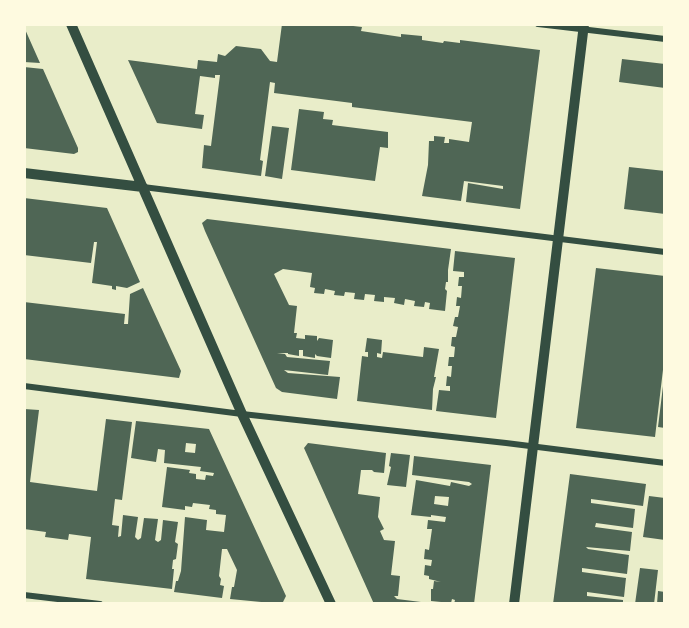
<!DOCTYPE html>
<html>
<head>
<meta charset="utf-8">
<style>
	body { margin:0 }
	#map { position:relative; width:689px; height:628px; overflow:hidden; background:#e9edc9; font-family:Georgia,serif }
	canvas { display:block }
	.frame { position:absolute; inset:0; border:26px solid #fefae0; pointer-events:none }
</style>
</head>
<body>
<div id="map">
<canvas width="689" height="628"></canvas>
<div class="frame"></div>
</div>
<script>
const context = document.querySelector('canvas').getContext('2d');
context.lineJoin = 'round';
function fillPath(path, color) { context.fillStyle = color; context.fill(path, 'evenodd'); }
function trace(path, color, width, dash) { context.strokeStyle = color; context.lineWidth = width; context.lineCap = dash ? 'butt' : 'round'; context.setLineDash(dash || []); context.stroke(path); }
fillPath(new Path2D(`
	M282 24H336L362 27 361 31 401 37V34L422 36V40L443 43 444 41 460 43V40L540 50 520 209 466 202 468 183 503 189V186L464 181 461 201 422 196 428 165 429 141H434V136L445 137 444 143H449V139L469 142 472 122 352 107V103L274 93 275 83 270 82 260 160 263 161 261 176 202 168 204 145 211 146 220 75H215V78L200 76 195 114 204 115 202 129 157 123 128 60 197 69 198 60 217 62 218 54 225 56 236 46 261 49 270 61 277 62Z
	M24 27 40 63 24 62Z
	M622 59 665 64V88L619 82Z
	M24 67 43 69 78 148V152L74 154 24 148Z
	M299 109 324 112 323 119 333 120 332 125 388 132V148L380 147 375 181 291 170Z
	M272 126 289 128 282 179 265 176Z
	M629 167 665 171V214L624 209Z
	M24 198 107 208 140 282 127 288 116 286V290L112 289V286L92 283 97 242H94L91 263 24 255Z
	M207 219 451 249 448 270V282H446L445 289 447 291 445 311 429 309 430 303 425 302 424 307 414 306 415 301 405 299 404 305 394 303 395 298 384 297V302L374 301 375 295 365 294 364 300 354 299 355 293 345 292 344 296 334 295 335 291 325 289 324 294 314 293 315 288 310 287 312 273 283 269 274 274 289 305 297 306 294 333H297L296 338 305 339V335L317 336V341L319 338 333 340 331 358 317 356 315 354V358L303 356V350H299V356L288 354V353H277L285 354 287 357 330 361 328 375 284 370 288 373 340 377 337 399 282 392 276 388 205 231 202 223Z
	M455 251 515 258 496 418 436 411 439 390 450 391V386H446L447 376 451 377 452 366H448L449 357H454L455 347 451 346 452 337H456L458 327 453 326 455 317H458L460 306H456L457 297 461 298 462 286H458L459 277H464V272L453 271Z
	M596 268 665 276V353L655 437 576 428Z
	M143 288 181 371 179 378 24 359V302L125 314 124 324H128L130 294Z
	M367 338 382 340 381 354 377 353V357L382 358 383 352 423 357 424 347 439 349 434 377H436L433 389 432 410 357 401 362 356 368 357V352H365Z
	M665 385V428L658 427 663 386Z
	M24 409 39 410 30 482 52 485 97 491 106 419 132 422 122 500 115 499 112 525 119 526 118 537 121 536 123 515 138 517 135 537 138 540 141 538 144 518 158 519 155 540 158 542 161 540 163 520 178 522 175 542 178 544 176 559 173 560 172 569H174L172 589 86 579 91 537 69 534 68 540 45 537 46 532 24 529Z
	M136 421 209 429 286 596 282 604 230 599 232 587H234L237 570 227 549H222L219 576 221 579 220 585 224 586 222 598 174 592 176 581H178L181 571 185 517 207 520 206 530 224 532 226 515 216 514V510L209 509 210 505 193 503 192 507 185 506V510L162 507 167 467 190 470 189 473 196 474V479L205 480 206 475 213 476 214 473 200 471 201 467 164 463 165 450 158 449 156 462 131 458ZM186 443 196 444 195 453 185 452Z
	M308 443 386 453 384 473 374 472 372 470H361L358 494 380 497 378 517 384 529 380 531 384 540 395 541 391 575 400 576 398 596H394L397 599 421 602 424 604H374L304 448Z
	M391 453 410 455 406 487 387 485 391 467 389 466Z
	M414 456 491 465 474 604H454L455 600 452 599 451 603 431 601V589H433L434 581 441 582 429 579V576L424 575 425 565 431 566 432 560 424 559 425 549 429 550 432 529H427L428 520 445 522 446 517 431 515V517L411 515 416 480 450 486 451 482 469 486 472 484 469 482 412 475ZM435 496 449 497 448 506 434 504Z
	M570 474 646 484 643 506 591 499V503L635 509 633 528 596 523 595 527 632 532 630 551 586 547 588 549 629 555 627 574 582 568V572L626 578 624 597 587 592V596L623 600V604H553Z
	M649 496 665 498V540L643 537Z
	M640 568 658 570 654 604H635Z
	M658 591 665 592V604H657Z`), '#4f6655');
trace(new Path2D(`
	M538 24 665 39
	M143 187 665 252
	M24 386 242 414 506 443 665 463
	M24 595 100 604`), '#344e41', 6);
trace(new Path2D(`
	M71 24 242 414 331 604
	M24 173 143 187
	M514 604 584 24`), '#344e41', 10);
</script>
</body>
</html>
